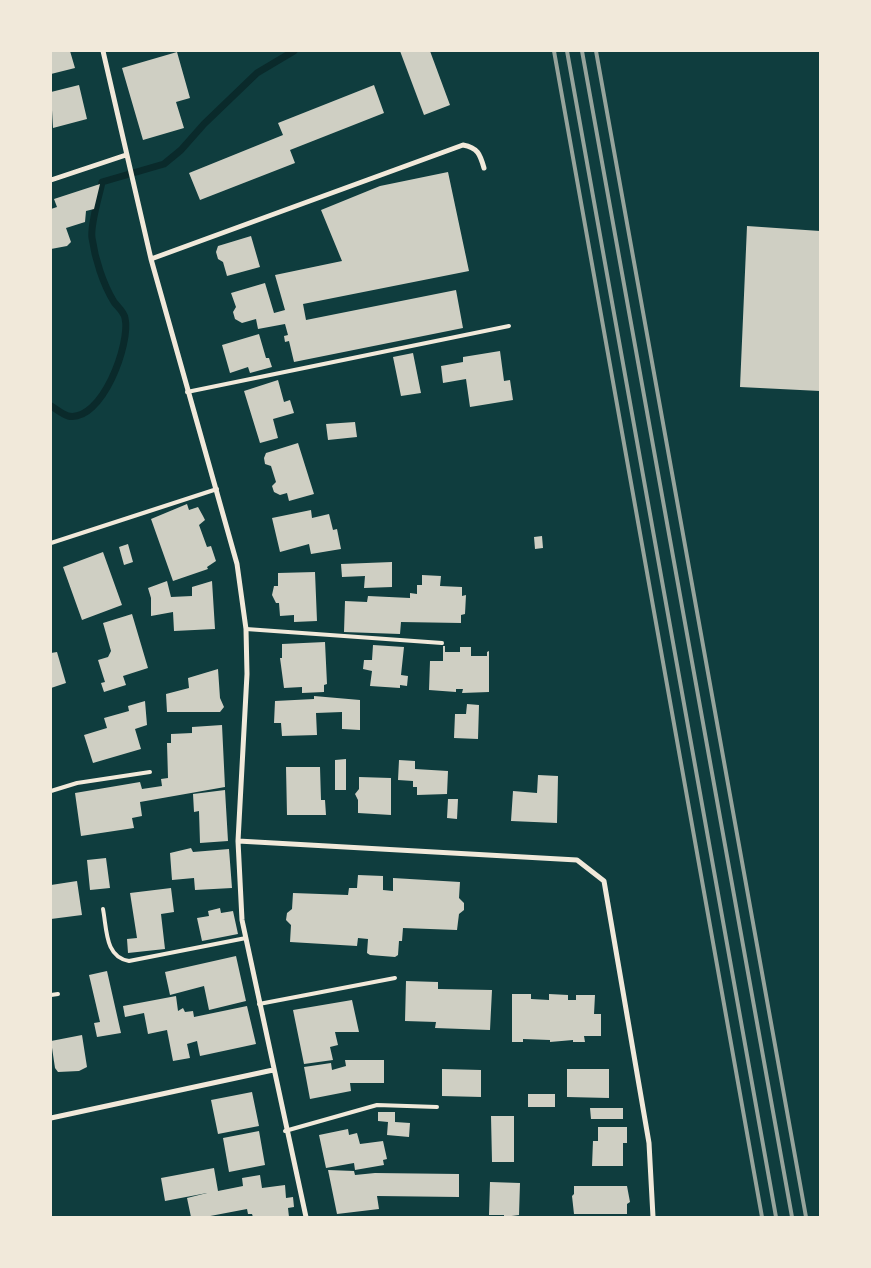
<!DOCTYPE html>
<html>
<head>
<meta charset="utf-8">
<style>
	body { margin:0 }
	#map { position:relative; width:871px; height:1268px; overflow:hidden; background:#0f3d3e; font-family:"Exo 2",sans-serif }
	canvas { display:block }
	.frame { position:absolute; inset:0; border:52px solid #f1e9da; pointer-events:none }
</style>
</head>
<body>
<div id="map">
<canvas width="871" height="1268"></canvas>
<div class="frame"></div>
</div>
<script>
const context = document.querySelector('canvas').getContext('2d');
context.lineJoin = 'round';
function trace(path, color, width, dash) { context.strokeStyle = color; context.lineWidth = width; context.lineCap = dash ? 'butt' : 'round'; context.setLineDash(dash || []); context.stroke(path); }
function fillPath(path, color) { context.fillStyle = color; context.fill(path, 'evenodd'); }
trace(new Path2D(`
	M51 406C56 409 62 414 68 416 102 423 131 343 125 318 124 312 118 307 114 302 103 284 95 259 92 238 90 225 99 197 102 182L164 164 181 150 204 124 257 73 294 51`), '#0a2a2b', 7);
fillPath(new Path2D(`
	M51 51H70L75 68 51 74Z
	M400 51H430L450 105 424 115Z
	M177 52 190 98 176 102 184 128 143 140 122 68Z
	M79 85 87 119 53 128 51 92Z
	M374 85 384 113 290 150 295 163 200 200 189 173 283 135 278 123Z
	M448 172 469 271 303 304 306 320 456 290 463 328 294 362 289 341 285 342 284 336 288 335 285 324 258 329 256 319 242 323 235 319 233 312 236 307 231 293 265 283 274 313 285 310 275 275 342 261 321 210 380 186Z
	M100 184 94 209 86 211 85 222 66 228 71 242 67 246 51 249V209L57 207 54 199Z
	M747 226 820 231V391L740 387Z
	M251 236 260 267 227 276 223 262 218 259 216 252 218 246Z
	M259 334 266 358H269L272 367 250 373 248 367 230 373 222 345Z
	M500 351 504 381 510 380 513 400 470 407 466 379 443 383 441 366 463 362V357Z
	M413 353 421 393 401 396 393 357Z
	M278 380 284 402 290 400 294 413 273 419 278 438 260 443 244 391Z
	M355 422 357 437 328 440 326 424Z
	M298 443 314 494 289 501 287 493 280 495 274 492 272 486 276 482 271 466 265 464 264 458 266 453Z
	M187 504 189 510 198 507 203 516 205 520 199 525 207 547 211 546 216 561 207 567 208 569 173 581 151 519Z
	M311 510 312 518 329 514 333 530 337 529 341 549 311 554 309 544 280 552 272 518Z
	M542 536 543 548 535 549 534 537Z
	M128 544 133 562 124 565 119 547Z
	M103 552 122 605 82 620 63 567Z
	M392 562V587L364 588 365 576 342 577 341 564Z
	M315 572 317 621 294 622V615L280 616 279 603H276L272 595 274 586H278V573Z
	M422 575 441 576 440 586 462 587V596L466 595 465 614 461 615V623L401 622 400 634 344 632 345 601 367 602 368 596 410 598V593L417 594V585H422Z
	M167 581 171 597 192 596V587L212 581 215 629 174 631 173 612 151 616V598L148 588Z
	M132 614 148 668 123 676 126 685 104 692 101 683 105 682 98 660 108 657 111 651 103 623Z
	M325 642 327 684 324 685V692L302 693V687L284 688 280 658H282V644Z
	M373 645 404 647 401 675 408 676 407 686 400 685V688L370 686 372 671 363 669 364 660H372Z
	M443 646H445V652H460V647H471V656H487V652L489 651V692L462 693 463 689H456V692L429 690 430 661H443Z
	M57 652 66 683 51 688V653Z
	M218 669 220 698 224 707 220 712H167L166 694 189 688 188 678Z
	M314 696 360 700V730L342 729V712L316 713 317 735 282 736 281 723H274L275 701 314 699Z
	M145 701 147 725 135 729 141 749 93 763 84 735 107 728 104 718 129 711 128 706Z
	M467 704 479 705 478 739 454 738 455 714H466Z
	M222 725 225 787 140 802 142 816 132 818 134 828 81 836 75 793 140 782 142 789 162 786 161 779 168 778 167 743H171V734L192 733V727Z
	M346 759V790H335V760Z
	M399 760 415 761V769L448 771 447 794 417 795V787H413V781L398 780Z
	M286 767H320L321 800H325L326 815H287Z
	M538 775 558 776 557 823 511 821 513 791 537 793Z
	M359 777 391 778V815L358 813V800L355 794 359 789Z
	M225 790 228 841 200 843 199 811 194 812 193 794Z
	M448 799H458L457 819 447 818Z
	M191 848 193 852 229 849 232 888 195 890 194 878 172 880 170 853Z
	M106 858 110 888 90 890 87 860Z
	M358 875 383 876V890L393 891V878L460 882 459 898 464 903V910L459 914 457 930 403 928 402 941H399L398 955 395 957 370 955 367 953 368 939 358 938 357 946 290 942 291 925 286 920 287 913 292 909 293 893 348 895 349 888H357Z
	M77 881 82 915 51 919V885Z
	M171 888 174 912 161 914 165 949 128 953 127 939 137 938 130 893Z
	M220 908 221 913 233 911 238 934 202 941 197 918 209 916 208 911Z
	M236 956 246 1001 209 1010 204 986 170 995 165 972Z
	M107 971 121 1033 97 1037 94 1023 100 1022 89 975Z
	M406 981 438 982V989L492 990 490 1030 435 1028 436 1022 405 1021Z
	M512 994H531V999L549 1000V994L568 995V1000H576V995H595L594 1014H601V1036H584L585 1042H573V1040L550 1042V1040L523 1039V1042H512Z
	M176 996 178 1011 183 1008 185 1012 193 1011 194 1017 247 1006 256 1044 200 1056 197 1041 187 1044 190 1058 173 1061 167 1030 148 1034 144 1013 125 1017 123 1006Z
	M352 1000 359 1032H335L338 1045 330 1047 333 1060 304 1064 293 1010Z
	M82 1035 87 1067 79 1071 58 1072 55 1068 51 1041Z
	M345 1060H384V1083H350L351 1091 310 1099 304 1067 331 1063 332 1070 346 1066Z
	M442 1069 481 1070V1097L442 1096Z
	M567 1069H609V1098L567 1097Z
	M252 1092 259 1126 218 1134 211 1100Z
	M528 1094H555V1107H528Z
	M590 1108H623V1119H591Z
	M378 1112H395V1122L410 1123 409 1137 387 1135 388 1122 378 1121Z
	M491 1116H514V1162H492Z
	M598 1127H627V1143H623V1166H592L593 1141H598Z
	M348 1129 349 1135 357 1133 360 1144 383 1141 387 1159 383 1160 384 1165 355 1170 354 1163 326 1168 319 1135Z
	M259 1131 265 1165 229 1172 223 1138Z
	M214 1168 218 1191 243 1186 242 1178 260 1175 262 1188 285 1185 286 1198 293 1197 294 1207 288 1208 289 1217H253L252 1214H248L247 1209 205 1217H191L187 1198 207 1193 165 1201 161 1178Z
	M328 1170 354 1171 355 1175 375 1173 459 1174V1197L377 1196 379 1209 337 1214Z
	M490 1182 520 1183 519 1215 504 1217V1215H489Z
	M574 1186H627L630 1202 627 1204V1214H574L572 1196 574 1194Z`), '#cfcfc3');
trace(new Path2D(`
	M187 392 509 326
	M51 543 217 489
	M246 629 442 643
	M51 791 77 783 150 772
	M103 909C107 930 105 957 129 961L246 938
	M51 995 58 994
	M259 1004 395 978
	M285 1131 377 1105 437 1107`), '#f1e9da', 4);
trace(new Path2D(`
	M103 51 151 259 237 564 246 629 247 674 238 841 242 920 306 1217
	M51 180 126 155
	M151 259 463 145C478 148 480 154 484 168
	M238 841 577 860 604 881 649 1143 653 1217
	M51 1118 273 1070`), '#f1e9da', 5);
trace(new Path2D(`
	M554 51 762 1217
	M567 51 776 1217
	M582 51 792 1217
	M596 51 806 1217`), '#97a49c', 4);
</script>
</body>
</html>
